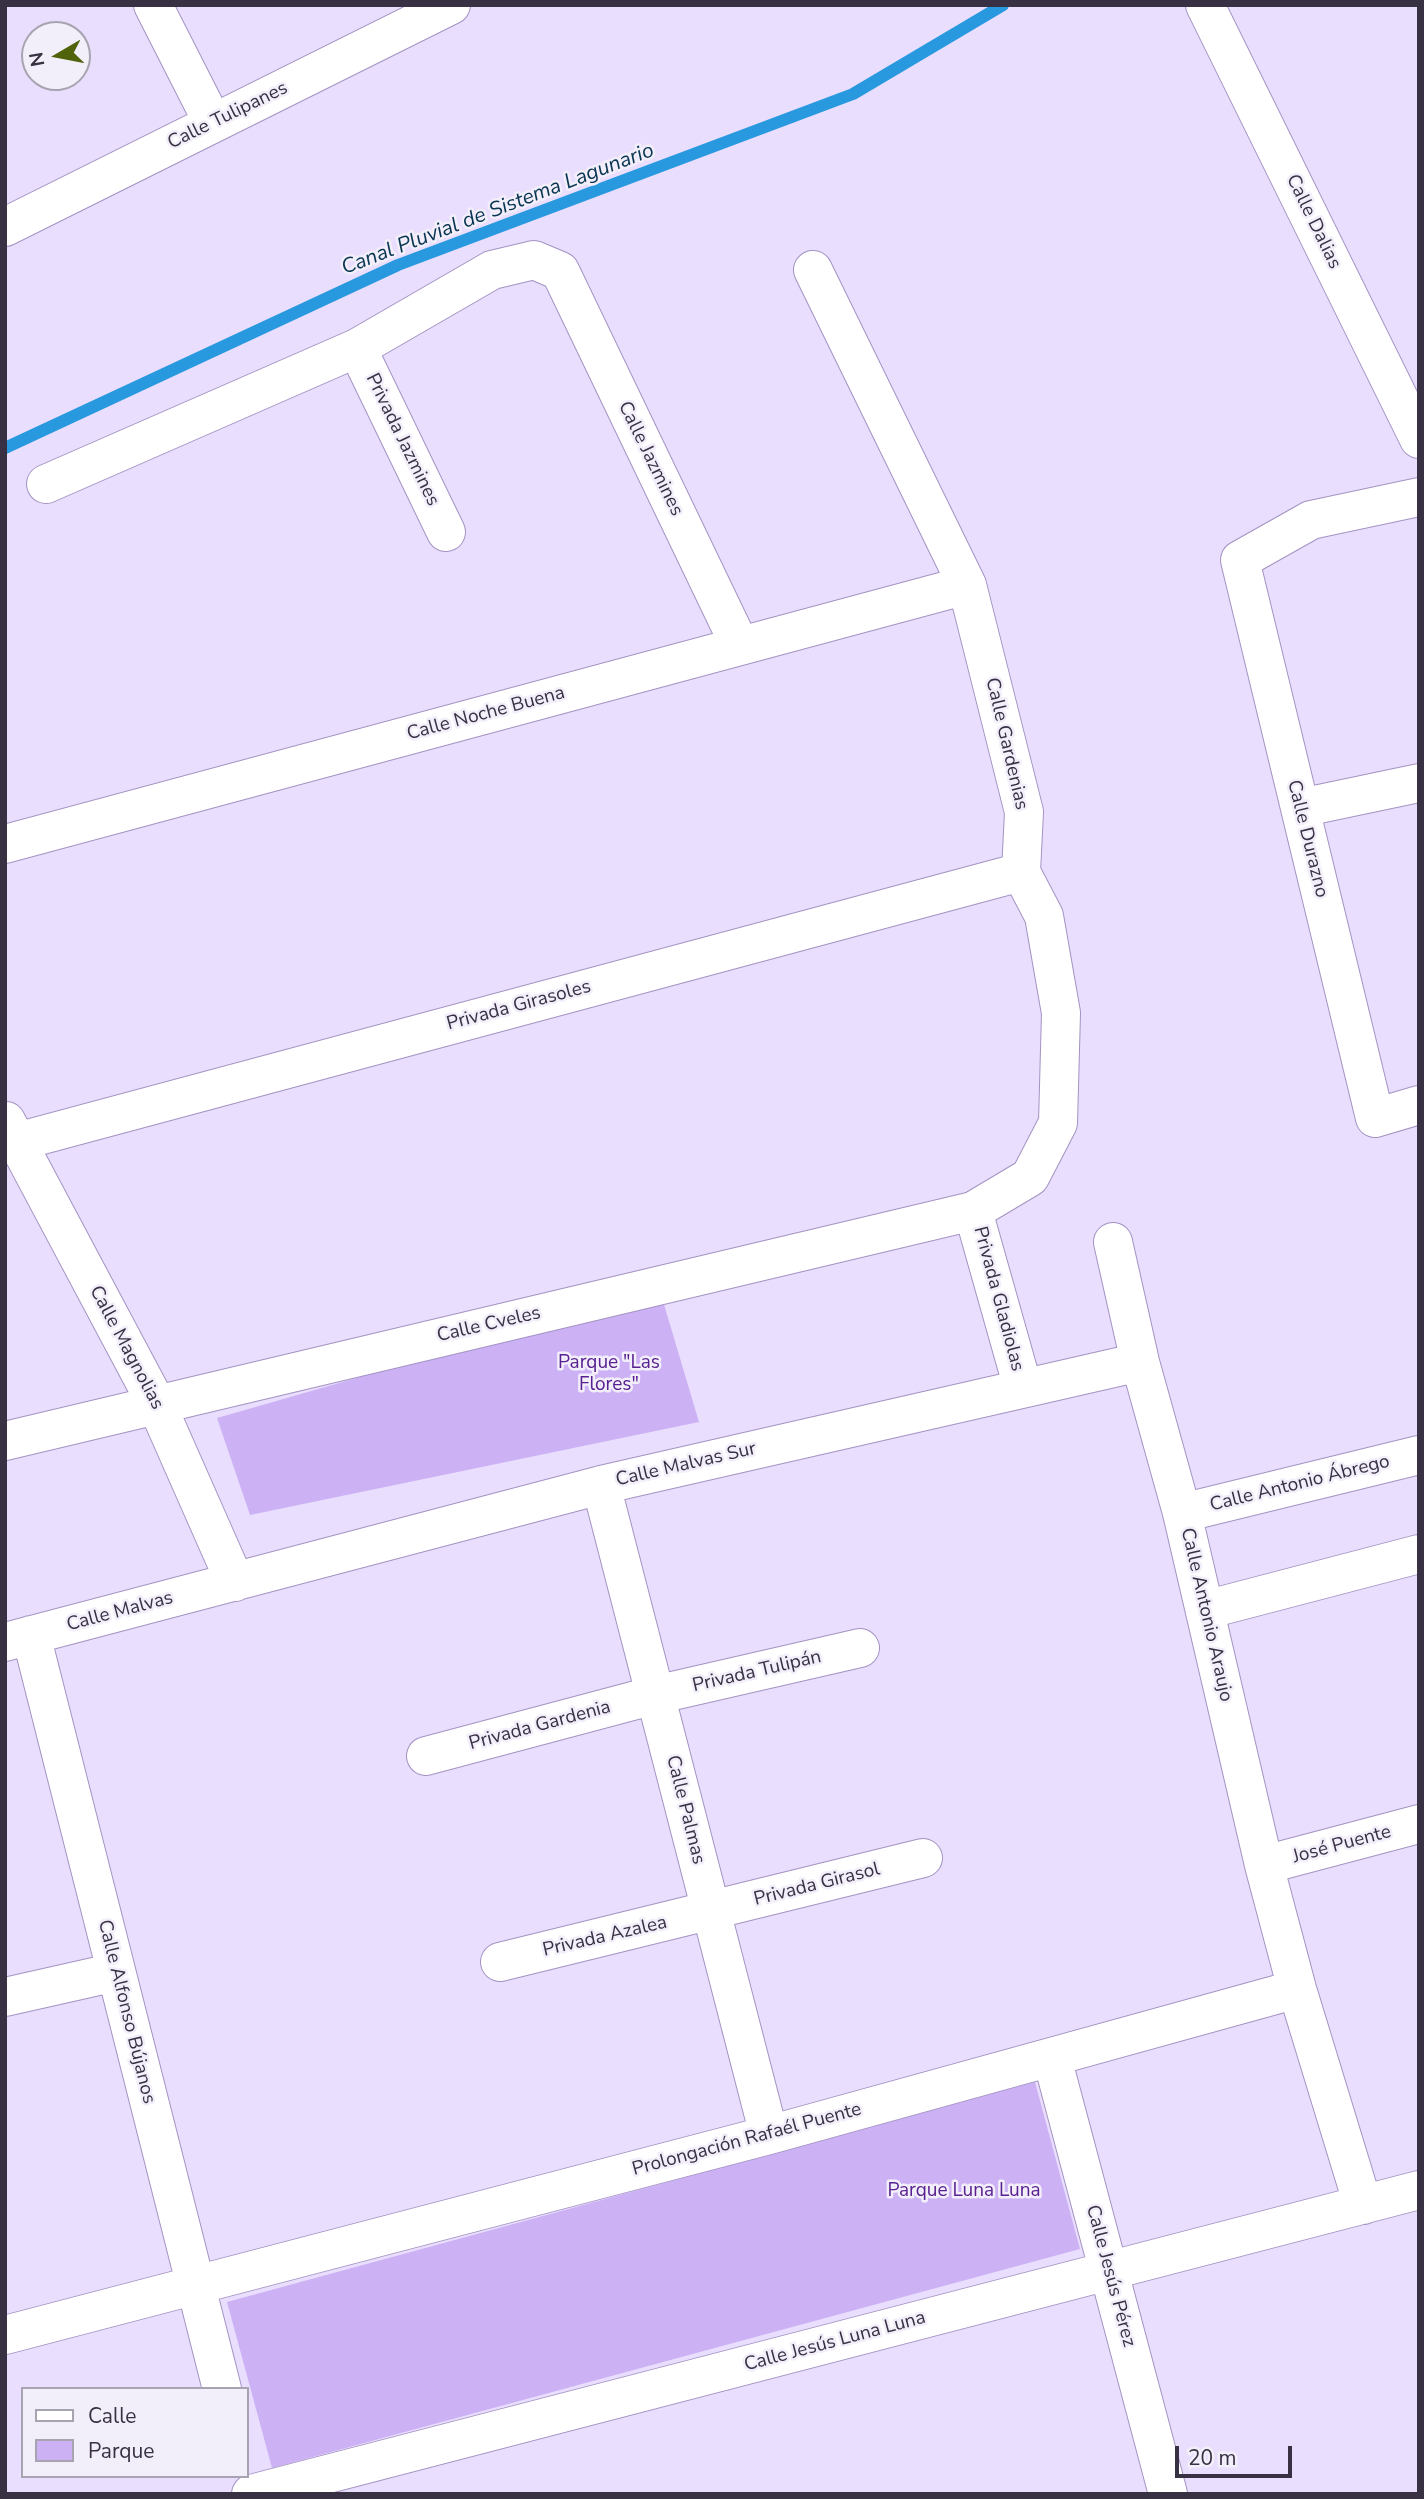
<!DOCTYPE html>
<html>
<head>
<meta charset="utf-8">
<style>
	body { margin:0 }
	#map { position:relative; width:1424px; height:2499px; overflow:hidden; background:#e9defd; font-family:"Nunito Sans",sans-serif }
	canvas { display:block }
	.frame { position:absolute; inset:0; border:7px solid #383144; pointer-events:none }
	.legend { position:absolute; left:21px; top:2387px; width:228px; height:91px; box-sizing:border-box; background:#f3effa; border:2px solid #a8a3b1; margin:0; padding:9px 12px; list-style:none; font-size:21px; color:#383144 }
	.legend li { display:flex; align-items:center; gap:14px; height:35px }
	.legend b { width:35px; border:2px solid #a8a3b1 }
	.north { position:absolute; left:21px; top:21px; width:70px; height:70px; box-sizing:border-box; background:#f3effa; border:2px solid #a8a3b1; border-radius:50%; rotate:260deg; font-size:19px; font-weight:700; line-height:28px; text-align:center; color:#383144 }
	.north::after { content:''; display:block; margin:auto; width:24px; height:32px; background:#50630a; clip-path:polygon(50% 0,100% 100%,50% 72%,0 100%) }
	.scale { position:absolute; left:1175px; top:2446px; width:117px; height:32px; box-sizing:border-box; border:4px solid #383144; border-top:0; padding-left:9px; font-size:21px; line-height:24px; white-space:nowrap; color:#383144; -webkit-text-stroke:5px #f3effa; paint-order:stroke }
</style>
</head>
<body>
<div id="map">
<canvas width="1424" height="2499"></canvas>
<div class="frame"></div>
<ul class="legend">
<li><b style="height:9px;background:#fff"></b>Calle</li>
<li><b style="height:19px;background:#ccb2f5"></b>Parque</li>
</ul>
<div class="north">N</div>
<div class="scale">20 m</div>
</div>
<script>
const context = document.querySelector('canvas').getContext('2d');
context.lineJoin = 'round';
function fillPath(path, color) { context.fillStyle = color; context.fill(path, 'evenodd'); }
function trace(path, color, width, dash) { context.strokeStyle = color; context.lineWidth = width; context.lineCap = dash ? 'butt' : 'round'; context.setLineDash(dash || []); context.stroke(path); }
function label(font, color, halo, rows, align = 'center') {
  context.font = font + ' "Nunito Sans",sans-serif'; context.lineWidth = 5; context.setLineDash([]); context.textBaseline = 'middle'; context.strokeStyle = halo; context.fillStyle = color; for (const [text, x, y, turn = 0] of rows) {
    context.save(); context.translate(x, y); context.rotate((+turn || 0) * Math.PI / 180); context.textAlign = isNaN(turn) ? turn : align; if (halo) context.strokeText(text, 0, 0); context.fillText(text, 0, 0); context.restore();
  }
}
fillPath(new Path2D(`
	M660 1291 699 1422 250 1515 217 1418Z
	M1035 2082 1080 2249 272 2468 227 2302Z`), '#ccb2f5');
trace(new Path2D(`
	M5 448 398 265 853 94 1003 5`), '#2899df', 12);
const minor = new Path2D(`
	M153 5 213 123
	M1205 5 1419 439
	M5 227 451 5
	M357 348 446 532
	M46 484 357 348 492 270 534 260 560 271 740 646
	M1419 497 1311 520 1240 560 1375 1118 1419 1105
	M1300 808 1419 783
	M5 844 967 585
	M6 1121 156 1403 235 1582
	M5 1145 1021 872
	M973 1211 1023 1388
	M1113 1242 1140 1362 1182 1513 1264 1865 1297 1989 1363 2205
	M5 1441 973 1211 1030 1177 1058 1123 1061 1013 1044 916 1021 872 1024 812 967 585 813 270
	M601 1485 769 2135
	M1182 1513 1419 1455
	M1205 1610 1419 1554
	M31 1635 222 2389
	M5 1642 601 1485 1140 1362
	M426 1756 655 1695 860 1648
	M1264 1865 1419 1824
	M500 1962 923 1858
	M5 1997 116 1972
	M1052 2058 1168 2494
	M5 2335 769 2135 1297 1989
	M251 2494 1419 2190`);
trace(minor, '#a493c3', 40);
trace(minor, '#fff', 38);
label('19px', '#383144', '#f3effa', [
	["Calle Tulipanes",228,116,-26],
	["Calle Dalias",1313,222,64],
	["Privada Jazmines",402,440,64],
	["Calle Jazmines",650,459,64],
	["Calle Noche Buena",486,714,-15],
	["Calle Gardenias",1006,744,77],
	["Calle Durazno",1307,839,76],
	["Privada Girasoles",519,1006,-15],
	["Privada Gladiolas",998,1299,75],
	["Calle Cveles",489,1325,-13],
	["Calle Magnolias",126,1348,62],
	["Calle Malvas Sur",686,1465,-13],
	["Calle Antonio Ábrego",1300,1484,-14],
	["Calle Malvas",120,1612,-15],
	["Calle Antonio Araujo",1206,1615,77],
	["Privada Tulipán",757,1672,-13],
	["Privada Gardenia",540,1726,-15],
	["Calle Palmas",685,1810,76],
	["José Puente",1342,1845,-15],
	["Privada Girasol",817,1885,-14],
	["Privada Azalea",605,1937,-13],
	["Calle Alfonso Bújanos",126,2012,76],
	["Prolongación Rafaél Puente",747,2140,-15],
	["Calle Jesús Pérez",1110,2276,75],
	["Calle Jesús Luna Luna",835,2342,-15]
]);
label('19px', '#582090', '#f3effa', [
	["Parque \"Las",609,1363],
	["Flores\"",609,1385],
	["Parque Luna Luna",964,2191]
]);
label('italic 21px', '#083552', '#f3effa', [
	["Canal Pluvial de Sistema Lagunario",498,210,-21]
]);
</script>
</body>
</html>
